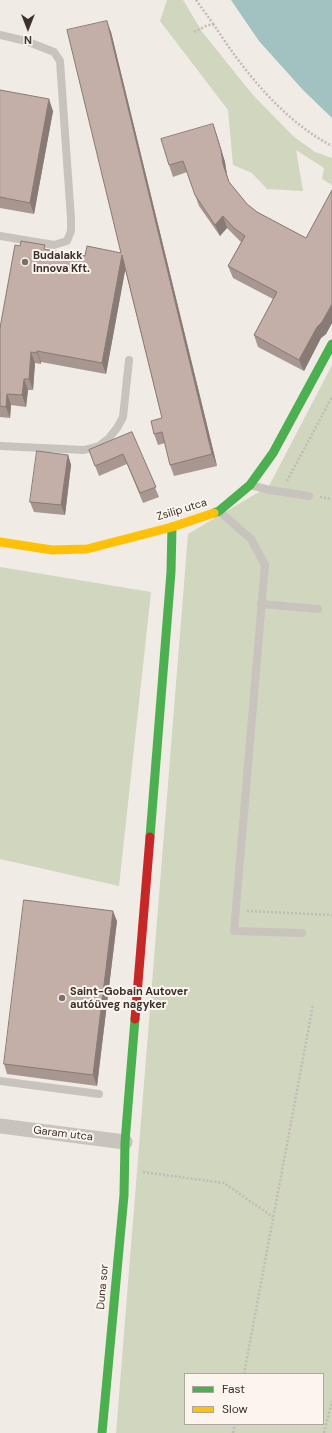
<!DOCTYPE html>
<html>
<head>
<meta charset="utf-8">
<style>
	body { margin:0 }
	#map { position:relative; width:332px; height:1433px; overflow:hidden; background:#f0ebe5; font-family:"DM Sans",sans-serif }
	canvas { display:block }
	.legend { position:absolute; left:184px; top:1373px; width:140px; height:52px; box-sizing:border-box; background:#fbf5ee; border:1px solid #aea6a0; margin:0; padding:5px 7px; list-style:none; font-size:12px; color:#3b302b }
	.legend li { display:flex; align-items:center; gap:8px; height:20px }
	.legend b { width:20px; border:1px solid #aea6a0 }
	.north { position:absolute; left:8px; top:8px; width:40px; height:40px; -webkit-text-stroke:3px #fbf5ee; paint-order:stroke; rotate:180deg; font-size:11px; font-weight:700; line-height:16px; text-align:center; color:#3b302b }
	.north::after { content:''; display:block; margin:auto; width:14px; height:18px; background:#3b302b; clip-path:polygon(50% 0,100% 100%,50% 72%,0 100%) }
</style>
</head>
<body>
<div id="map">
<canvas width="332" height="1433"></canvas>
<ul class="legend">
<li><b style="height:5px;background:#4caf50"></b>Fast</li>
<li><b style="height:5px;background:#ffc107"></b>Slow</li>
</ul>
<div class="north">N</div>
</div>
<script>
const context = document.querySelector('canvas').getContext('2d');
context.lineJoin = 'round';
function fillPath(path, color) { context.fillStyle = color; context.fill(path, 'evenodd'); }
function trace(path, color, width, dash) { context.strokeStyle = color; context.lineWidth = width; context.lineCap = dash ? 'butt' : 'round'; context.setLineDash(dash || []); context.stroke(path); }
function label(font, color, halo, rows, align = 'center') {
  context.font = font + ' "DM Sans",sans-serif'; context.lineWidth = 4; context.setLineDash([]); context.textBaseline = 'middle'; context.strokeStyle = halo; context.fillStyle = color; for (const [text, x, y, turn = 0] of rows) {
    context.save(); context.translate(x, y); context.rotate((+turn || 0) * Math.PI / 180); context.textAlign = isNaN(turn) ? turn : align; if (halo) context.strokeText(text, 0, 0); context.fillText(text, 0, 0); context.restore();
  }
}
fillPath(new Path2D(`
	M167 0H183L203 33 253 95 293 136 315 152 332 158V185L322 179 324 168 296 150 303 191 267 189 252 173 233 165 228 110 160 21Z
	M332 365V1433H116L188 534 269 486ZM185 1374H323V1424H185Z
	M0 567 151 592 119 886 0 859Z`), '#d1d6bf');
fillPath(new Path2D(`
	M231 0H332V118L303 90 259 41Z`), '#a1c2c1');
trace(new Path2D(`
	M196 0 214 25
	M194 32 208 25H214C244 71 282 120 332 146
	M287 481 332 397
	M320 497 332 499
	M247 911 332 915
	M143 1172 224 1183 273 1217
	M244 1374 313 1005
	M233 1433 235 1424
	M324 1433 332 1401`), '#c2bbb6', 2.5, [2, 2]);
trace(new Path2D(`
	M0 35 26 41 54 52 60 61 71 219V231L67 241 54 245 0 236
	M0 446 84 450 99 446 109 438 117 428 123 417 129 360
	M250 485 270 490 309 496
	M220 512 251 539 265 565 234 931 302 933
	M261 604 318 609
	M0 1081 99 1094`), '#c9c3be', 8);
trace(new Path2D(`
	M0 1126 125 1142`), '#c9c3be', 15);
trace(new Path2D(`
	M214 513 219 511 250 485 273 453 332 344
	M150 837 171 572 172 527
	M102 1433 124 1195 125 1142 135 1019`), '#4caf50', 9);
trace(new Path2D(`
	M0 542 52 550 87 549 172 527 214 513`), '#ffc107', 9);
trace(new Path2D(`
	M135 1019 150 837`), '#c62828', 9);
fillPath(new Path2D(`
	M111 32 217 466 174 476 170 465 165 443 158 445 154 434 162 418 125 269 106 374 41 362V364L35 363 33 390H28L26 407 11 405 10 418 0 417V328L47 250 76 255 85 256 121 253Z
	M0 90 53 111 34 214 0 208Z
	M213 124 217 136 225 162 227 175 229 182 247 204 257 212 306 238 332 190V323L326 334 321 338 304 371 258 347 254 335 273 299 233 278 228 266 241 242 227 228 220 236 199 206 187 172 173 177 169 165Z
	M132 432 159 497 143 503 127 464 99 476 89 450Z
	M68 455 71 465 65 515 34 512 30 502Z
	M117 921 97 1086 7 1074 4 1064Z`), '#a89690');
fillPath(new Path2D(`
	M107 21 111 32 217 466 212 454Z
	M49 99 53 111 34 214 30 203Z
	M213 124 217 136 225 162 227 175 223 164Z
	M223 216 227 228 220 236 215 225Z
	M122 255 126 266 106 374 102 363Z
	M332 304V323L326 334 321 338 304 371 299 360 317 327Z
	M37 351 41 362V364L37 353Z
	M31 352 35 363 33 390 29 379Z
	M24 379 28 390 26 407 22 395Z
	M7 394 11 405 10 418 6 407Z
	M68 455 71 465 65 515 61 505Z
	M113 911 117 921 97 1086 93 1075Z`), '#887a75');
const building = new Path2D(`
	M107 21 212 454 170 465 162 432 154 434 151 421 162 418 122 255 102 363 37 351V353L31 352 29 379H24L22 395 7 394 6 407 0 406V328L15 245 20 246 21 241 45 245 44 249 76 255V254L85 256 87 246 121 253 67 30Z
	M0 90 49 99 30 203 0 197Z
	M213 124 221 150 223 164 229 182 247 204 257 212 306 238 332 190V304L322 322 317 327 299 360 254 335 277 292 228 266 245 236 234 228 223 216 215 225 195 195 183 161 169 165 161 139Z
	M132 432 156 487 140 493 123 454 95 466 89 450Z
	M37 451 68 455 61 505 30 502Z
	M24 900 113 911 93 1075 4 1064Z`);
fillPath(building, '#c3afa7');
trace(building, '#887a75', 1);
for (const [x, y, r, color] of [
	[25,262,4,"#7a716c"],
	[62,998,4,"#7a716c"]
]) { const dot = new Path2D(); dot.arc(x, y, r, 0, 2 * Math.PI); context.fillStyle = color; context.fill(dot); trace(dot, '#fbf5ee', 1.5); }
label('bold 11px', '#3b302b', '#fbf5ee', [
	["Budalakk",33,256],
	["Innova Kft.",33,269],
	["Saint-Gobain Autover",70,992],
	["autóüveg nagyker",70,1005]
], 'left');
label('11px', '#3b302b', '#fbf5ee', [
	["Zsilip utca",182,510,-17],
	["Garam utca",63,1134,7],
	["Duna sor",103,1287,-85]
]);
</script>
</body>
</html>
